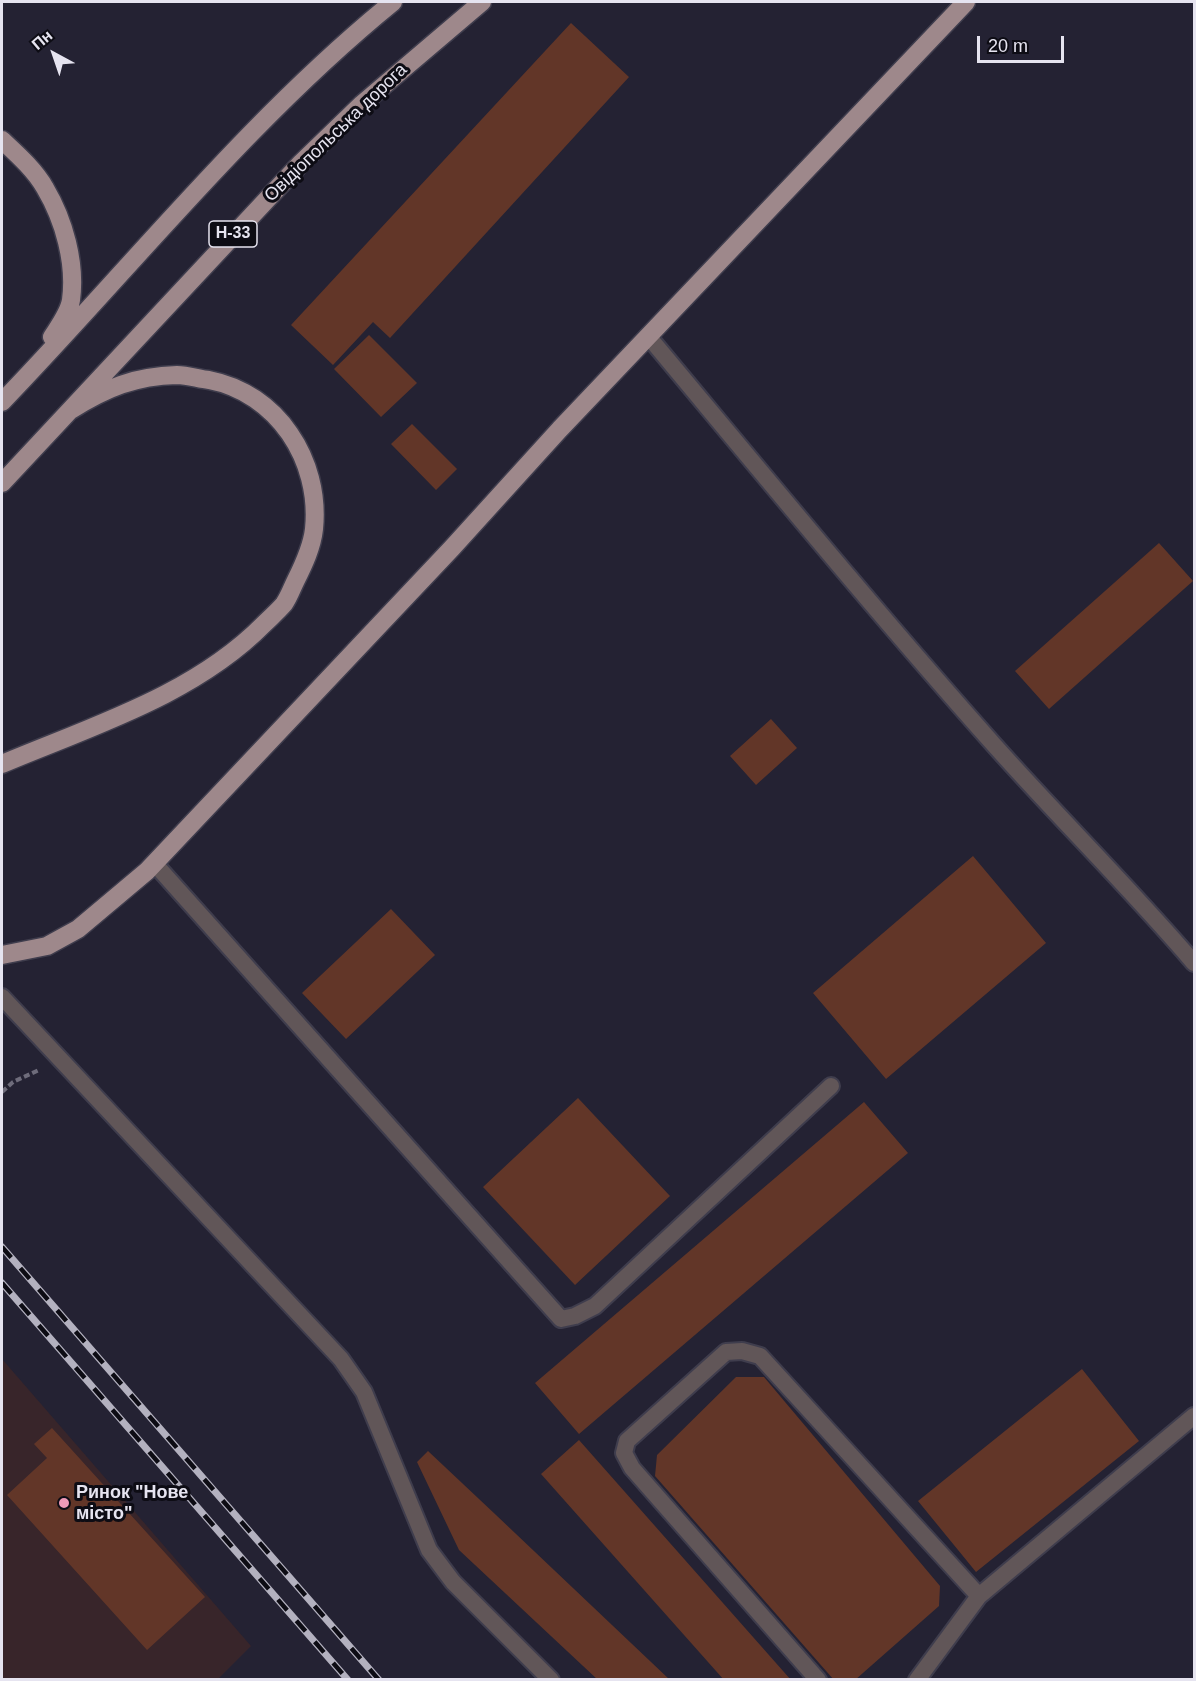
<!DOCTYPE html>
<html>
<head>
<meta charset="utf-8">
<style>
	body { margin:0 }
	#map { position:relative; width:1196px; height:1681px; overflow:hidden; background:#242233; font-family:Helvetica,sans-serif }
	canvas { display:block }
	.frame { position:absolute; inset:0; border:3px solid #e6e4f0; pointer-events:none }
	.north { position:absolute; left:24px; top:24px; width:60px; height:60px; -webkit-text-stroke:4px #0d0c14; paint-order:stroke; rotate:320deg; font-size:16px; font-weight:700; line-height:24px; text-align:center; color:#e6e4f0 }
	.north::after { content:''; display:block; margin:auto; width:21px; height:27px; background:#e6e4f0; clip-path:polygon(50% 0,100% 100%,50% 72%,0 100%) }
	.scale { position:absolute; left:977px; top:36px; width:87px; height:27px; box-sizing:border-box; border:3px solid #e6e4f0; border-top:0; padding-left:8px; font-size:18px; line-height:21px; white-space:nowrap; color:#e6e4f0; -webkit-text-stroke:4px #0d0c14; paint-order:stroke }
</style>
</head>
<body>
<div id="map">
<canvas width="1196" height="1681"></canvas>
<div class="frame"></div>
<div class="north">Пн</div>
<div class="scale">20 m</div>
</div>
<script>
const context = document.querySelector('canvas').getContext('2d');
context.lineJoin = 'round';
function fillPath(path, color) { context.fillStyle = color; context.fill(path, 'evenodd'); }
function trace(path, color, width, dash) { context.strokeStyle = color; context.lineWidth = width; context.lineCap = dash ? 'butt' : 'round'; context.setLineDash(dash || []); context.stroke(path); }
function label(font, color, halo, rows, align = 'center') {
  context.font = font + ' Helvetica,sans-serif'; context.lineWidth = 6; context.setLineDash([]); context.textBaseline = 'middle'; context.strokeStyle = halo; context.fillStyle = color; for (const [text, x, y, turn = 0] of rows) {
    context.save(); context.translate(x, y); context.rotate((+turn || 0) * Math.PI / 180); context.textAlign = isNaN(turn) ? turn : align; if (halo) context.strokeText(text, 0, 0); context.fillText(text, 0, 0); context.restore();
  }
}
fillPath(new Path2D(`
	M2 1359 251 1646 218 1679H2Z`), '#38252a');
fillPath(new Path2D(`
	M571 23 629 77 390 338 373 322 333 365 291 325Z
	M369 335 417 383 381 417 334 369Z
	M412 424 457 469 436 490 391 444Z
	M1159 543 1193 581 1049 709 1015 671Z
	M771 719 797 748 756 785 730 756Z
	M973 856 1046 943 886 1079 813 993Z
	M391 909 435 955 346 1039 302 993Z
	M578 1098 670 1196 575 1285 483 1187Z
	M864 1102 908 1153 579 1434 535 1383Z
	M1082 1369 1139 1441 976 1572 918 1501Z
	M736 1377H764L940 1586 939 1606 855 1680H834L655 1476 657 1455Z
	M52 1428 205 1597 147 1650 7 1495 47 1458 34 1444Z
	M579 1440 791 1680H724L541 1474Z
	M428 1451 496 1515 670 1680H598L459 1550 417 1462Z`), '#623628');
const lane = new Path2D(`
	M648 336C763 474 876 612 995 746 1060 819 1130 888 1194 963
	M155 864 561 1319 575 1316 595 1306 831 1086
	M2 997 341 1359 364 1392 429 1550 453 1582 551 1680
	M818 1680 632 1468 624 1453 627 1441 726 1352 742 1351 760 1356 979 1596
	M917 1680 979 1596 1194 1416`);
const primary = new Path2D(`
	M2 140C17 154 35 170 45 188 64 220 76 263 71 300 69 313 59 326 52 337
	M2 402C131 268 248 120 393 2
	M2 483 301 163 362 104 482 2
	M2 764C92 726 194 695 264 624 271 617 278 611 284 604 289 597 292 588 296 580 304 564 312 547 314 529 321 460 277 393 209 380 199 379 188 375 177 375 135 376 106 388 71 410
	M2 955 47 946 78 929 147 871 452 548 560 429 966 2`);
trace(lane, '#3f3d4d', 20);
trace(primary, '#3f3d4d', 21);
trace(new Path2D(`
	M2 1092 13 1082 39 1070`), '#6e6c7b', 4, [6, 3]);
trace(lane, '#615658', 16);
trace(primary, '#9e888b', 18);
const rail = new Path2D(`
	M2 1247 379 1680
	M2 1283 348 1680`);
trace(rail, '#b3b1bf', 7);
trace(rail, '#0d0c14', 4.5, [14]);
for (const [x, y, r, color] of [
	[64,1503,6,"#ef9ab8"]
]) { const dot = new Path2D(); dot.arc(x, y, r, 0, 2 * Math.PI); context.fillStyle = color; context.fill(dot); trace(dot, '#0d0c14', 2); }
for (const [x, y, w] of [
	[233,234,48]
]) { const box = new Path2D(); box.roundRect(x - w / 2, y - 13, w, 26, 4.5); context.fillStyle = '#0d0c14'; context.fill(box); trace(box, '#e6e4f0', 1.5); }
label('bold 16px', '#e6e4f0', null, [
	["Н-33",233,234]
]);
label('18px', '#e6e4f0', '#0d0c14', [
	["Овідіопольська дорога",336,133,-44]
]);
label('bold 18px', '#e6e4f0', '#0d0c14', [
	["Ринок \"Нове",76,1493],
	["місто\"",76,1514]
], 'left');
</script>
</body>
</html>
